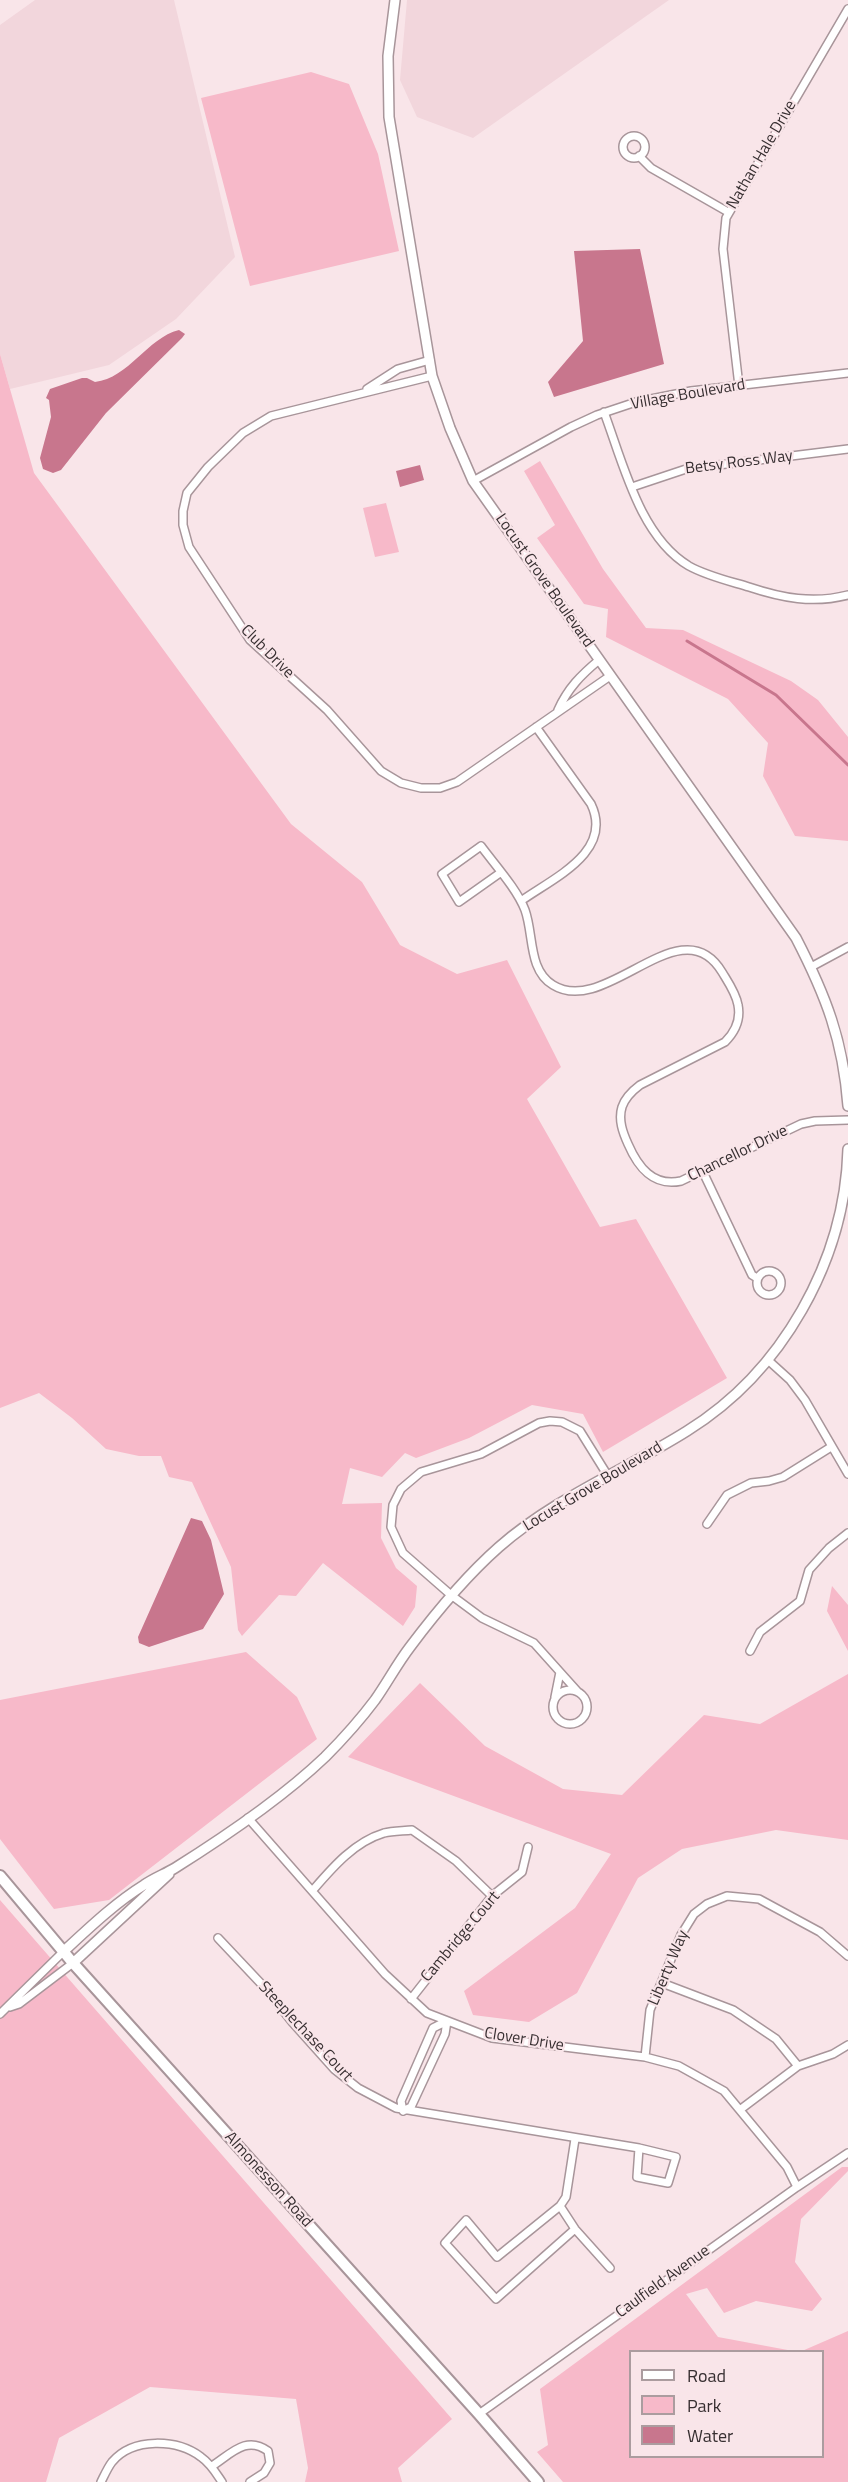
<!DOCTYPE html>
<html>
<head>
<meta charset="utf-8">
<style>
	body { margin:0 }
	#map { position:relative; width:848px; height:2482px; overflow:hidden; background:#f9e5e9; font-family:"Titillium Web",sans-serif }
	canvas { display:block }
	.legend { position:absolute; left:629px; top:2350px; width:195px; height:108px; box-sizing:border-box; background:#f9e5e9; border:2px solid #ab9c9f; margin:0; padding:8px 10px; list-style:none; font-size:18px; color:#372f31 }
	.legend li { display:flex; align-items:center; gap:12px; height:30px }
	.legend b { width:30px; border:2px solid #ab9c9f }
</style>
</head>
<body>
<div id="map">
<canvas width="848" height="2482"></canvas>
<ul class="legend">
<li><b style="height:8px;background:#fff"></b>Road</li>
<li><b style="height:16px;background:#f7b9c9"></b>Park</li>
<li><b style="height:16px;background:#c8768d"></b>Water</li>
</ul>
</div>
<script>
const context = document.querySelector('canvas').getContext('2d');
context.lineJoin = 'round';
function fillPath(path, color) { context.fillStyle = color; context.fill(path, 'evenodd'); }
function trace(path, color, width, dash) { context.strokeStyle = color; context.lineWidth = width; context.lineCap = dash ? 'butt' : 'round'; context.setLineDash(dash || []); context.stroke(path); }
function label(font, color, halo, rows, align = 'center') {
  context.font = font + ' "Titillium Web",sans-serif'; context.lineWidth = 4.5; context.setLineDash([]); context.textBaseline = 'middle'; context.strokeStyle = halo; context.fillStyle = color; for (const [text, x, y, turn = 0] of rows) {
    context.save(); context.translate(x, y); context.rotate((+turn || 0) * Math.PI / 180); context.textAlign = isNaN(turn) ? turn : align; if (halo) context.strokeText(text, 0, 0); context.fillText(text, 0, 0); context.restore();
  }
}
fillPath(new Path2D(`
	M35 0H174L235 257 176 319 109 365 10 389 0 354V25Z
	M407 0H669L473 138 417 117 400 80Z`), '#f2d6dc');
fillPath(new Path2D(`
	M311 72 349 84 378 154 399 251 250 286 201 98Z
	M0 354 34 473 291 824 362 882 400 945 457 974 507 960 561 1067 527 1099 600 1227 636 1219 727 1378 603 1452 583 1414 532 1405 469 1438 416 1458 405 1453 382 1477 350 1468 342 1504 382 1503 381 1538 396 1568 417 1586 415 1607 403 1626 323 1563 296 1596 279 1595 242 1636 238 1630 231 1567 192 1482 169 1477 161 1456H139L106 1449 72 1418 39 1393 0 1408Z
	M540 461 603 569 646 628 683 630 791 681 818 700 848 737V841L795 836 763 776 768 743 728 699 606 637 608 609 584 604 537 538 555 525 524 471Z
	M386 503 399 552 375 557 363 508Z
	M832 1586 848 1605V1651L827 1611Z
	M246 1652 297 1697 317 1739 109 1900 54 1909 0 1839V1700Z
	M848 1674V1840L776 1830 682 1849 638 1878 577 1993 529 2022 473 2015 464 1991 575 1908 611 1854 348 1757 420 1683 485 1746 563 1789 622 1795 704 1715 760 1724Z
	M0 1900 452 2419 398 2468 402 2482H305L308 2468 296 2399 150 2387 59 2438 46 2482H0Z
	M842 2167H848V2171L801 2219 795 2262 822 2299 812 2311 756 2301 724 2313 707 2288 686 2294 718 2337 793 2351 630 2352V2456H822V2352L802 2351 848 2331V2482H563L537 2452 548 2445 540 2389Z`), '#f7b9c9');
fillPath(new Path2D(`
	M640 249 664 364 554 397 548 382 583 341 574 251Z
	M179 330 185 334 182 338 106 413 61 470 53 473 43 469 40 458 51 417 49 400 46 398 50 389 82 378H87L95 382C129 378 147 338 179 330Z
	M420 465 424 480 400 487 396 471Z
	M191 1518 202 1521 211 1540 224 1594 203 1629 149 1647 139 1643 138 1637Z`), '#c8768d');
trace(new Path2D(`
	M687 641 776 695 848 765`), '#c8768d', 3);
const minor = new Path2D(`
	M623 147a11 11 0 1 1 22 0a11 11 0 1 1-22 0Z
	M639 156 651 168 728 212
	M432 376 271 416 243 433 208 467 187 493 183 511V525L189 547 250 640 327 710 381 771 401 783 421 788H440L457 782 610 676
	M739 386 723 249 726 218 848 9
	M367 389 398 369 430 360
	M604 412C623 463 640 537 689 566 707 576 729 581 749 587 782 598 813 604 848 595
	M473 481 571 427 597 415 636 402 691 391 848 373
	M632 487 686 469 848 449
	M558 710C568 688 581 675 599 660
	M500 873 459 902 442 874 481 846C495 865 517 889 525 910 534 935 528 970 553 985 606 1018 681 904 722 972 728 982 736 993 738 1005 741 1020 735 1032 725 1042L640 1085C632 1091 625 1098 622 1107 618 1120 623 1133 628 1144 638 1167 653 1187 681 1181L801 1124 815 1121 848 1120
	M521 901C553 878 614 852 591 804L536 727
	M811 967 848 947
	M703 1172 752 1275 757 1278
	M757 1283a12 12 0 1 1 24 0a12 12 0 1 1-24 0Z
	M769 1361 790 1380 805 1400 848 1474
	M707 1524 727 1495 751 1483 769 1481 783 1477 831 1447
	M750 1651 760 1632 800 1601 809 1570 829 1548 848 1533
	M560 1672 534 1643 482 1618 451 1595 403 1553 391 1527 393 1505 401 1489 421 1472 481 1454 539 1423 550 1421 562 1422 580 1431 608 1476
	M553 1707a17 17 0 1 1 34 0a17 17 0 1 1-34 0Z
	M555 1697 560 1672 578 1692
	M248 1818 385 1974 427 2013 492 2038 645 2057 679 2066 724 2091 787 2167 797 2187
	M313 1890C332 1868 354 1842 384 1833 392 1831 403 1831 412 1830L456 1861 492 1896
	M218 1938 267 1990 292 2022 334 2069 358 2088 396 2108 639 2148 676 2157 668 2183 637 2177 639 2148
	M662 1983 733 2010 776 2039 798 2066
	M411 1999 492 1896 522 1872 528 1847
	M10 2007 19 2004 73 1963
	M0 2014 64 1951
	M447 2021 445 2034 411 2107 403 2111 401 2101 433 2028Z
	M645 2057 650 2010 681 1935 694 1914 707 1904 727 1896 759 1899 820 1932 848 1956
	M741 2109 798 2066 833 2054 848 2045
	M560 2206 575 2229 610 2268
	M575 2229 496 2299 445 2243 466 2220 497 2257 560 2206 566 2197 575 2139
	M479 2414 797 2187 848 2153
	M212 2466C231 2454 246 2435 268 2451L270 2463 264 2473 250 2482
	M101 2482C104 2476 108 2467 112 2462 133 2437 177 2439 201 2457 211 2464 216 2473 222 2482`);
const tertiary = new Path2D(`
	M395 0 388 56 389 117 432 376 450 428 473 481 796 938C826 996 843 1040 848 1106
	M64 1951C89 1928 115 1903 144 1885 154 1878 165 1874 175 1868 226 1836 281 1799 325 1757 342 1740 360 1720 375 1700 387 1683 397 1664 410 1647 437 1611 465 1577 499 1547 555 1498 625 1470 687 1431 782 1372 845 1261 848 1149
	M73 1963 169 1874`);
const secondary = new Path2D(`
	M0 1876 73 1963 479 2414 538 2482`);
trace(minor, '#a8959a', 10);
trace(tertiary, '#a8959a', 12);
trace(secondary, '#a8959a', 14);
trace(minor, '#fff', 7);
trace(tertiary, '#fff', 9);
trace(secondary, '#fff', 10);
label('16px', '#372f31', '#f9e5e9', [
	["Nathan Hale Drive",762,155,-60],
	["Village Boulevard",688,395,-10],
	["Betsy Ross Way",739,463,-7],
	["Locust Grove Boulevard",544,581,55],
	["Club Drive",267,652,45],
	["Chancellor Drive",738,1154,-26],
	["Locust Grove Boulevard",593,1487,-31],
	["Cambridge Court",461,1937,-50],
	["Liberty Way",669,1968,-67],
	["Steeplechase Court",305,2032,47],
	["Clover Drive",524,2040,9],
	["Almonesson Road",268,2180,48],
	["Caulfield Avenue",663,2282,-36]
]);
</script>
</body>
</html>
